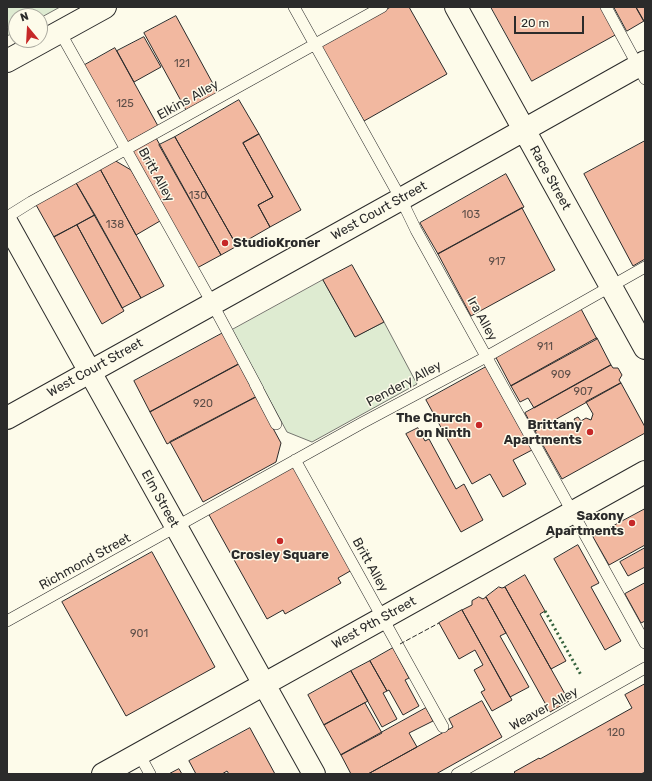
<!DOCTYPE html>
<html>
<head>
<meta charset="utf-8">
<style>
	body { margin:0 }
	#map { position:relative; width:652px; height:781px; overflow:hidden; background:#fdfbea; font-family:Rubik,sans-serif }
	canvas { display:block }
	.frame { position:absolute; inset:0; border:8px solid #2b2b2b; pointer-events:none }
	.north { position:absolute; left:8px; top:8px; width:40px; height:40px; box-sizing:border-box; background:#fdfbea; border:1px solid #a9a89e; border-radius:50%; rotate:342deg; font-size:11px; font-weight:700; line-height:16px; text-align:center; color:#2b2b2b }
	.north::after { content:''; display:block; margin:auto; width:14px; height:18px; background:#c62828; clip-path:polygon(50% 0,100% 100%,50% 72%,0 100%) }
	.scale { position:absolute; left:514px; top:16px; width:70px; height:18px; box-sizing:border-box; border:2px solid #2b2b2b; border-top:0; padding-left:5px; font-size:12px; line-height:14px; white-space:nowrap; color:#2b2b2b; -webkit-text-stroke:3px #fdfbea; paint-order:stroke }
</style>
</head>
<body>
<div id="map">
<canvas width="652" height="781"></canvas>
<div class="frame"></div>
<div class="north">N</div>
<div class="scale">20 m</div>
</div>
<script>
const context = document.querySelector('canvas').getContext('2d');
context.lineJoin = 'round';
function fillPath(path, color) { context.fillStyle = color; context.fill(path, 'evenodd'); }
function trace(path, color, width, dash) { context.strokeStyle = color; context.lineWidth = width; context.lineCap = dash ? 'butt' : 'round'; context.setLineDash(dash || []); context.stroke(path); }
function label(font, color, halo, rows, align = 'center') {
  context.font = font + ' Rubik,sans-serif'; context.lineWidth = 3; context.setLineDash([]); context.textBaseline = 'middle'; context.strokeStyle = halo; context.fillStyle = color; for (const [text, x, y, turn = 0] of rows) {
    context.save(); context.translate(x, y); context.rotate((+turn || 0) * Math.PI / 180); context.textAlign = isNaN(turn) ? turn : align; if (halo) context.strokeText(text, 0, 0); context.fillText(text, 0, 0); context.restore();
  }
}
const green = new Path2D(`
	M7 7H60L40 18V16H16V31L7 36Z
	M323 280 355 337 384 322 417 384 312 442 287 432 232 330Z`);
fillPath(green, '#deebd1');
trace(green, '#74746e', 1);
const building = new Path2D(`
	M391 7H409L447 74 364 121 321 46Z
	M491 7H602L617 34 532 81Z
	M614 7H636L644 21 627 31Z
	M636 7H645V21H644Z
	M176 16 218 93 186 110 144 33Z
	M144 37 161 67 134 82 117 51Z
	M115 48 158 126 126 143 83 66Z
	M239 100 259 134 243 143 273 197 258 205 270 227 237 246 175 137Z
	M259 134 301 210 270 227 258 205 273 197 243 143Z
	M155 136 221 255 197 268 131 149Z
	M175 137 237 246 221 255 159 145Z
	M645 141V259L633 266 584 174Z
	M114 160 131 170 160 221 136 235 99 167Z
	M99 167 164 286 141 298 75 181Z
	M506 174 524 207 438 254 420 223Z
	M75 181 95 215 54 237 35 203Z
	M522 208 555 270 471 316 438 254Z
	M95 215 141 298 122 308 77 225Z
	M77 225 124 311 102 324 54 237Z
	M352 265 384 322 355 337 323 280Z
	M580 307 597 339 511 386 494 354Z
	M223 333 239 364 150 412 134 381Z
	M597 338 611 365 534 408 528 398 520 402 511 386Z
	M239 364 256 397 167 444 150 412Z
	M611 365 613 368H618L622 375 619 380 621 383 535 431 525 413Z
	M486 367 532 450 513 460 526 484 503 497 490 474 472 484 426 400Z
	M621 383 645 427V433L562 479 535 431 550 423 552 428 566 421 570 427 576 423 574 419 578 417 581 421 586 418 591 420 593 414 586 402Z
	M256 397 281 443 276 462 203 502 170 442Z
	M418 428 425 441 429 439 456 489 464 484 483 520 461 532 406 434Z
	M293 465 352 570 338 578 341 583 285 614 283 610 267 619 208 513Z
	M645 509V545L609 565 593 537Z
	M578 545 599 583 591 587 621 641 605 650 554 559Z
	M645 548V567L628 576 620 562Z
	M152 552 215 667 126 716 62 602Z
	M525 575 545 611 540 614 566 661 551 669 505 587Z
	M645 583V621L641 623 625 594Z
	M499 587 502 588 505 587 569 701 550 712 486 597Z
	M479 597 483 599 486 597 506 633 500 636 529 687 510 697 462 610 472 605V601Z
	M462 610 512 700 492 711 481 692 485 690 474 670 483 665 475 650 459 659 439 623Z
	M393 648 409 678 405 680 419 706 403 715 389 690 387 691 370 661Z
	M370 661 387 691 383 693 397 719 382 727 351 671Z
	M351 671 368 701 324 725 308 695Z
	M645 684V772L641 774H513L515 773 514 772 539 758 540 759 632 708 625 695Z
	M482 701 502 737 436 774H368L453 727 449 719Z
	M365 703 382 733 341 755 324 725Z
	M426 708 433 721 409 733 417 747 368 774H351L341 755Z
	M250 728 275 774H229L227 771 222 774H196L189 761Z
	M179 769 182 774H169Z`);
fillPath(building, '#f2b8a0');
trace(building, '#2b2b2b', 1);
const service = new Path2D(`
	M294 7 401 199 416 230 645 643
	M606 7 645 79
	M60 32 212 303 258 389
	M7 217 31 202 382 7
	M255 384 276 424
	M295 460 443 727
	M7 621 362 423 486 357 645 267
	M139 754 150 774
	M457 774 645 668`);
const tertiary = new Path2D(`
	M456 7 645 348
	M7 418 401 199 645 62`);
const primary = new Path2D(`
	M7 61 105 7
	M7 223 314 774
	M103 774 645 472`);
trace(service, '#2b2b2b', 12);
trace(tertiary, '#2b2b2b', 24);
trace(primary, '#2b2b2b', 24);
trace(service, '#fdfbea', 11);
trace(tertiary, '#fdfbea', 22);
trace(primary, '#fdfbea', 22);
trace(new Path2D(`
	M545 611 581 675`), '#34623c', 3, [2, 3]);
trace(new Path2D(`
	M400 644 439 623`), '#2b2b2b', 1, [5, 2]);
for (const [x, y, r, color] of [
	[225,243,4,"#c62828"],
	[479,425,4,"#c62828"],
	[590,432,4,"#c62828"],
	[632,523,4,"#c62828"],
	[280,541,4,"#c62828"]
]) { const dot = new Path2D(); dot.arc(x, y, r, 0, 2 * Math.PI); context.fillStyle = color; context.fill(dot); trace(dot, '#fdfbea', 1.5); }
label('11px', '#5d4e48', null, [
	["121",182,64],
	["125",125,104],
	["130",198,196],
	["103",471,215],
	["138",115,225],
	["917",497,262],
	["911",545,347],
	["909",561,375],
	["907",583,392],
	["920",203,404],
	["901",139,634],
	["120",616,733]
]);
label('13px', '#2b2b2b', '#fdfbea', [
	["Elkins Alley",188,100,-29],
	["Britt Alley",156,175,61],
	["Race Street",550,178,61],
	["West Court Street",379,211,-29],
	["Ira Alley",482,319,61],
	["West Court Street",95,368,-29],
	["Pendery Alley",404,384,-28],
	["Elm Street",160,499,61],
	["Richmond Street",85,562,-29],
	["Britt Alley",370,565,61],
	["West 9th Street",374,623,-29],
	["Weaver Alley",544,709,-29]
]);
label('bold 13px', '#2b2b2b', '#fdfbea', [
	["StudioKroner",233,243,"left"],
	["The Church",471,418],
	["on Ninth",471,433],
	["Brittany",582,425],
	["Apartments",582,440],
	["Saxony",624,516],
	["Apartments",624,531],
	["Crosley Square",280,555,"center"]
], 'right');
</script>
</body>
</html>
